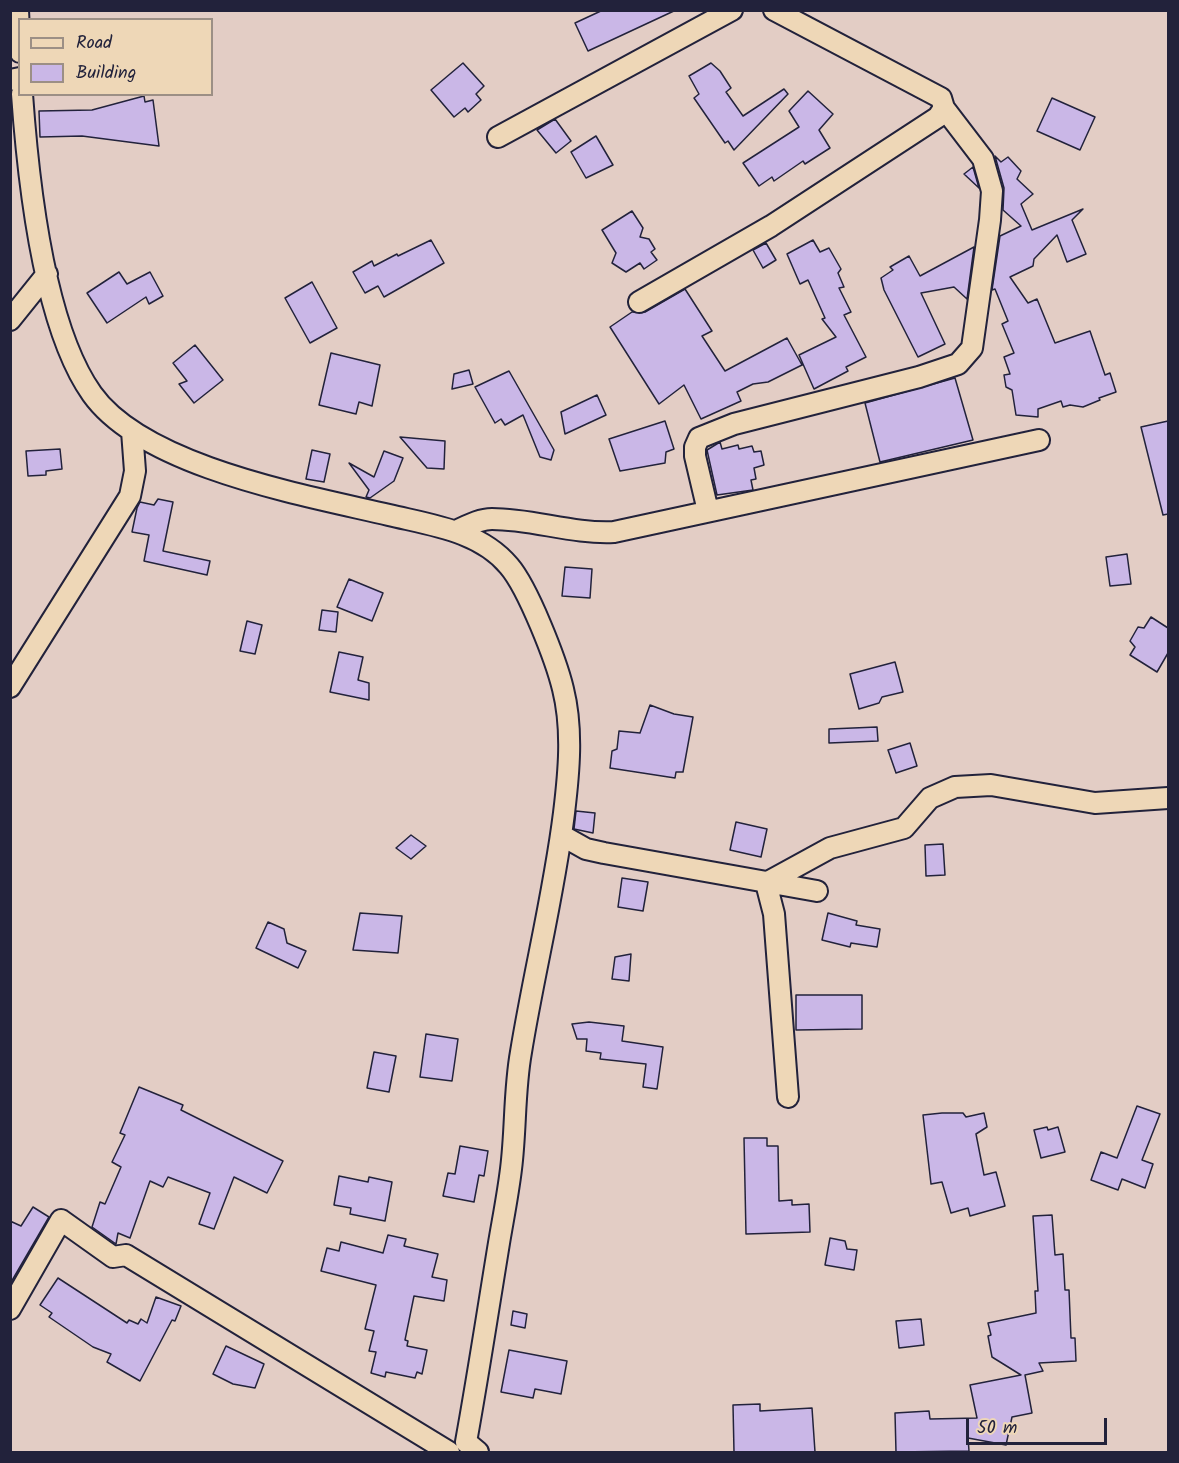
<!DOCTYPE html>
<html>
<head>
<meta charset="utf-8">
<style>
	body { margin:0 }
	#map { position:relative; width:1179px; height:1463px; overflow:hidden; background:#e3cdc5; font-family:Kalam,sans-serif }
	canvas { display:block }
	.frame { position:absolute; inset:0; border:12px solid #22223b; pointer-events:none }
	.legend { position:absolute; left:18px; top:18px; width:195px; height:78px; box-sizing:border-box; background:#eed7b7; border:2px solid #9c8f85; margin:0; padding:8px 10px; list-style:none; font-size:18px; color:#22223b }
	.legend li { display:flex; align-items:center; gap:12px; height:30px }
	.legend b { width:30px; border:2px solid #9c8f85 }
	.scale { position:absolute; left:966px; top:1418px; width:141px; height:27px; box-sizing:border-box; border:3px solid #22223b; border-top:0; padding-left:8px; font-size:18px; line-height:21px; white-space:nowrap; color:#22223b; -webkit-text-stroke:4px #eed7b7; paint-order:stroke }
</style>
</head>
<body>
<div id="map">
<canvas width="1179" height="1463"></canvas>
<div class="frame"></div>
<ul class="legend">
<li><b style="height:8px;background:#eed7b7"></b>Road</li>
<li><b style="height:16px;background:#cab7e7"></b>Building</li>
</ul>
<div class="scale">50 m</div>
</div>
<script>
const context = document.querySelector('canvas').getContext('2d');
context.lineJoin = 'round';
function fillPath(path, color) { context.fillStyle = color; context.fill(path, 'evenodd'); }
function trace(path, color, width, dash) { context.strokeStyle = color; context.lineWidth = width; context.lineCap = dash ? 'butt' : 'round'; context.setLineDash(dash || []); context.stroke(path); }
const building = new Path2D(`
	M603 10H676L588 51 575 23Z
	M463 63 484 86 476 94 481 100 468 112 465 108 454 117 431 90Z
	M711 63 720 71 731 88 726 92 743 116 784 89 788 94 734 150 728 141 725 143 694 98 699 94 689 76Z
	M808 91 833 114 819 130 830 148 805 164 803 161 774 181 772 177 759 186 743 163 799 127 789 111Z
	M144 96 145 102 153 100 159 146 82 136 40 137 39 111 92 110Z
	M1052 98 1095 117 1080 150 1037 131Z
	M555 119 571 141 556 153 537 130Z
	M596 136 613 165 586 178 571 152Z
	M995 156 1001 162 1008 157 1021 171 1017 179 1033 194 1021 204 1032 230 1083 209 1072 220 1086 254 1067 262 1057 235 1034 259 1033 266 1010 277 1028 303 1037 299 1055 343 1090 331 1105 375 1110 373 1116 392 1099 398 1100 400 1083 407 1070 405 1063 407 1061 401 1038 409V417L1016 415 1012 390 1006 387 1004 375 1010 374 1004 357 1014 353 1002 324 1008 321 995 289 992 290 1000 236 1021 226 1003 210 1004 188Z
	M973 167 979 188 964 174Z
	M632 211 643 228 640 237 649 239 655 249 651 252 657 260 644 269 640 263 626 272 612 263 616 253 602 230Z
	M431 240 444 263 384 297 378 286 365 293 353 272 372 261 374 266 397 254 398 256Z
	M813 240 820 252 829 248 841 269 838 273 844 287 839 288 851 312 844 315 866 357 846 367 848 371 814 389 799 355 836 337 822 319 825 318 808 280 800 284 787 254Z
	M766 243 776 260 763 268 753 250Z
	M974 247 967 299 954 287 921 293 945 344 918 357 884 290 881 278 893 270 890 267 909 256 920 276Z
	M119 272 127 284 150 272 163 296 149 304 146 297 107 323 87 293Z
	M312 282 337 328 310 343 285 298Z
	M685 289 712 331 702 336 725 371 787 338 802 365 768 382 753 384 737 392 741 401 701 419 684 385 659 404 610 327 632 312H645Z
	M195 345 223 380 194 403 179 384 187 381 173 363Z
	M331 353 380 365 372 406 359 402 356 414 319 405Z
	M469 370 473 384 452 389 454 374Z
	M509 371 554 450 551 460 540 457 523 415 505 425 501 419 495 423 475 387Z
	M955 378 973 440 880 462 865 403Z
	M597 395 606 415 565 434 561 412Z
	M665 421 674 449 666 452 665 463 620 471 609 439Z
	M1168 421V514L1163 515 1141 427Z
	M400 437 445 441 444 469 427 468Z
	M720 442 722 449 738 445 739 449 752 446 754 452 761 451 764 465 754 468 756 479 751 480 753 490 717 495 707 450Z
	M60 449 62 469 46 471V475L28 476 26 451Z
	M312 450 330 454 324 482 306 479Z
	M384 451 403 458 394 481 370 498 366 497 369 490 349 463 374 477Z
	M158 499 173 502 163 551 210 561 207 575 144 561 149 535 132 532 137 508 140 502 154 505Z
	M1127 554 1131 584 1110 586 1106 557Z
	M565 567 592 569 590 598 562 596Z
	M349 579 383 593 372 621 337 607Z
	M322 610 338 612 336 632 319 630Z
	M1151 617 1168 628V653L1157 672 1130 655 1135 647 1130 641 1138 627 1144 628Z
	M247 621 262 625 255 654 240 651Z
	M339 652 363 657 358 680 369 683V700L330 692Z
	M895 662 903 692 882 697 879 703 859 709 850 674Z
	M650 705 674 714 693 717 683 772H676L675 778 610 768 612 751 617 749 619 731 640 733Z
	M877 727 878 741 829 743V729Z
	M910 743 917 766 896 773 888 750Z
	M576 811 595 813 593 833 574 829Z
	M736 822 767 829 761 857 730 850Z
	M411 835 426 846 411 859 396 848Z
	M943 844 945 875 926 876 925 845Z
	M622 878 648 882 643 911 618 907Z
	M360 913 402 916 398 953 353 950Z
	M828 913 857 921 856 925 880 929 877 947 851 943 850 947 822 940Z
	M268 922 284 929 287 943 306 951 298 968 256 948Z
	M631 954 629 981 612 979 615 957Z
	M796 995H862V1029L796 1030Z
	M589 1022 624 1026 622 1041 663 1047 657 1089 643 1087 646 1064 600 1059 601 1053 586 1051 587 1039H577L572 1024Z
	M426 1034 458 1039 452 1081 420 1077Z
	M374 1052 396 1056 389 1092 367 1088Z
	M139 1087 183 1105 181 1110 283 1161 267 1193 234 1177 214 1229 199 1224 210 1193 168 1177 163 1187 150 1181 130 1238 118 1233 116 1244 92 1227 100 1202 105 1204 121 1167 112 1162 125 1135 120 1133Z
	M1137 1106 1160 1114 1142 1160 1153 1164 1145 1188 1122 1179 1118 1190 1091 1180 1101 1152 1117 1158Z
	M942 1113H963L966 1117 984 1113 987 1127 976 1134 984 1175 996 1172 1005 1206 970 1216 968 1208 951 1213 942 1182 931 1184 923 1115Z
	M1047 1127 1048 1130 1058 1127 1065 1152 1041 1158 1034 1130Z
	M744 1138H767V1146H778L779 1201 792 1200V1205L809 1204 810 1232 746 1234Z
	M460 1146 488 1151 484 1176 479 1175 474 1202 443 1196 448 1173 455 1174Z
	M339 1176 368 1182 369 1177 392 1182 385 1221 350 1214 351 1208 334 1205Z
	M33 1207 49 1217 10 1284V1221L21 1226Z
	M1052 1215 1055 1255 1063 1254 1065 1290H1069L1071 1338H1075L1076 1361 1039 1363 1043 1371 1025 1375 1032 1413 1012 1417 1006 1445 968 1438 969 1451 896 1452 895 1413 929 1411 930 1419 977 1418 970 1385 1021 1375 992 1357 988 1336 991 1335 988 1323 1036 1313 1035 1291H1038L1033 1216Z
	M388 1235 406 1239 404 1246 438 1254 432 1277 447 1280 444 1301 414 1296 405 1340 408 1341 407 1346 427 1350 422 1374 417 1372 415 1378 386 1372 385 1377 371 1373 376 1352 369 1351 374 1331 365 1329 376 1285 321 1271 327 1248 339 1251 341 1242 383 1253Z
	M830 1238 845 1241 847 1249 857 1250 854 1270 825 1265Z
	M58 1278 127 1323 129 1320 138 1324 141 1319 147 1323 156 1297 181 1306 175 1321 172 1320 140 1381 107 1362 111 1354 93 1347 49 1317 52 1313 40 1305Z
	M513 1311 527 1314 525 1328 511 1325Z
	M921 1319 924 1345 899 1348 896 1321Z
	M226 1346 264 1364 255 1388 233 1384 213 1374Z
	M509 1350 567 1361 561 1394 535 1389 533 1398 501 1392Z
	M760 1404V1411L812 1408 815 1452H734L733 1405Z`);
fillPath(building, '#cab7e7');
trace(building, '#22223b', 1.5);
const minor = new Path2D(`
	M18 10 20 52
	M10 80 20 78
	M22 94C28 178 43 325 92 394 144 467 304 495 389 515 431 525 480 531 509 566 528 588 556 660 563 689 573 729 569 772 564 813 554 894 534 972 521 1052 514 1091 516 1130 511 1169 508 1194 503 1219 499 1243 488 1310 478 1376 466 1442L478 1452
	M498 137 732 10
	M639 302 771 226 938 117 944 108 941 98 774 10
	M10 320 47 274
	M708 511 695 456V447L699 438 734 424 919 377 958 364 972 348 990 220 992 191 983 159 944 108
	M456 531C467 526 479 519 492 519 533 519 572 534 614 532L1039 440
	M10 687 130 496 135 471 132 431
	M561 835 586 849 604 853 817 891
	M788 1097 774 914 766 883 830 848 904 828 930 798 955 787 991 785 1095 803 1168 798
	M10 1309 61 1220 113 1257 126 1255 449 1452`);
trace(minor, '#22223b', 24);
trace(minor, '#eed7b7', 20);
</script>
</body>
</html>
